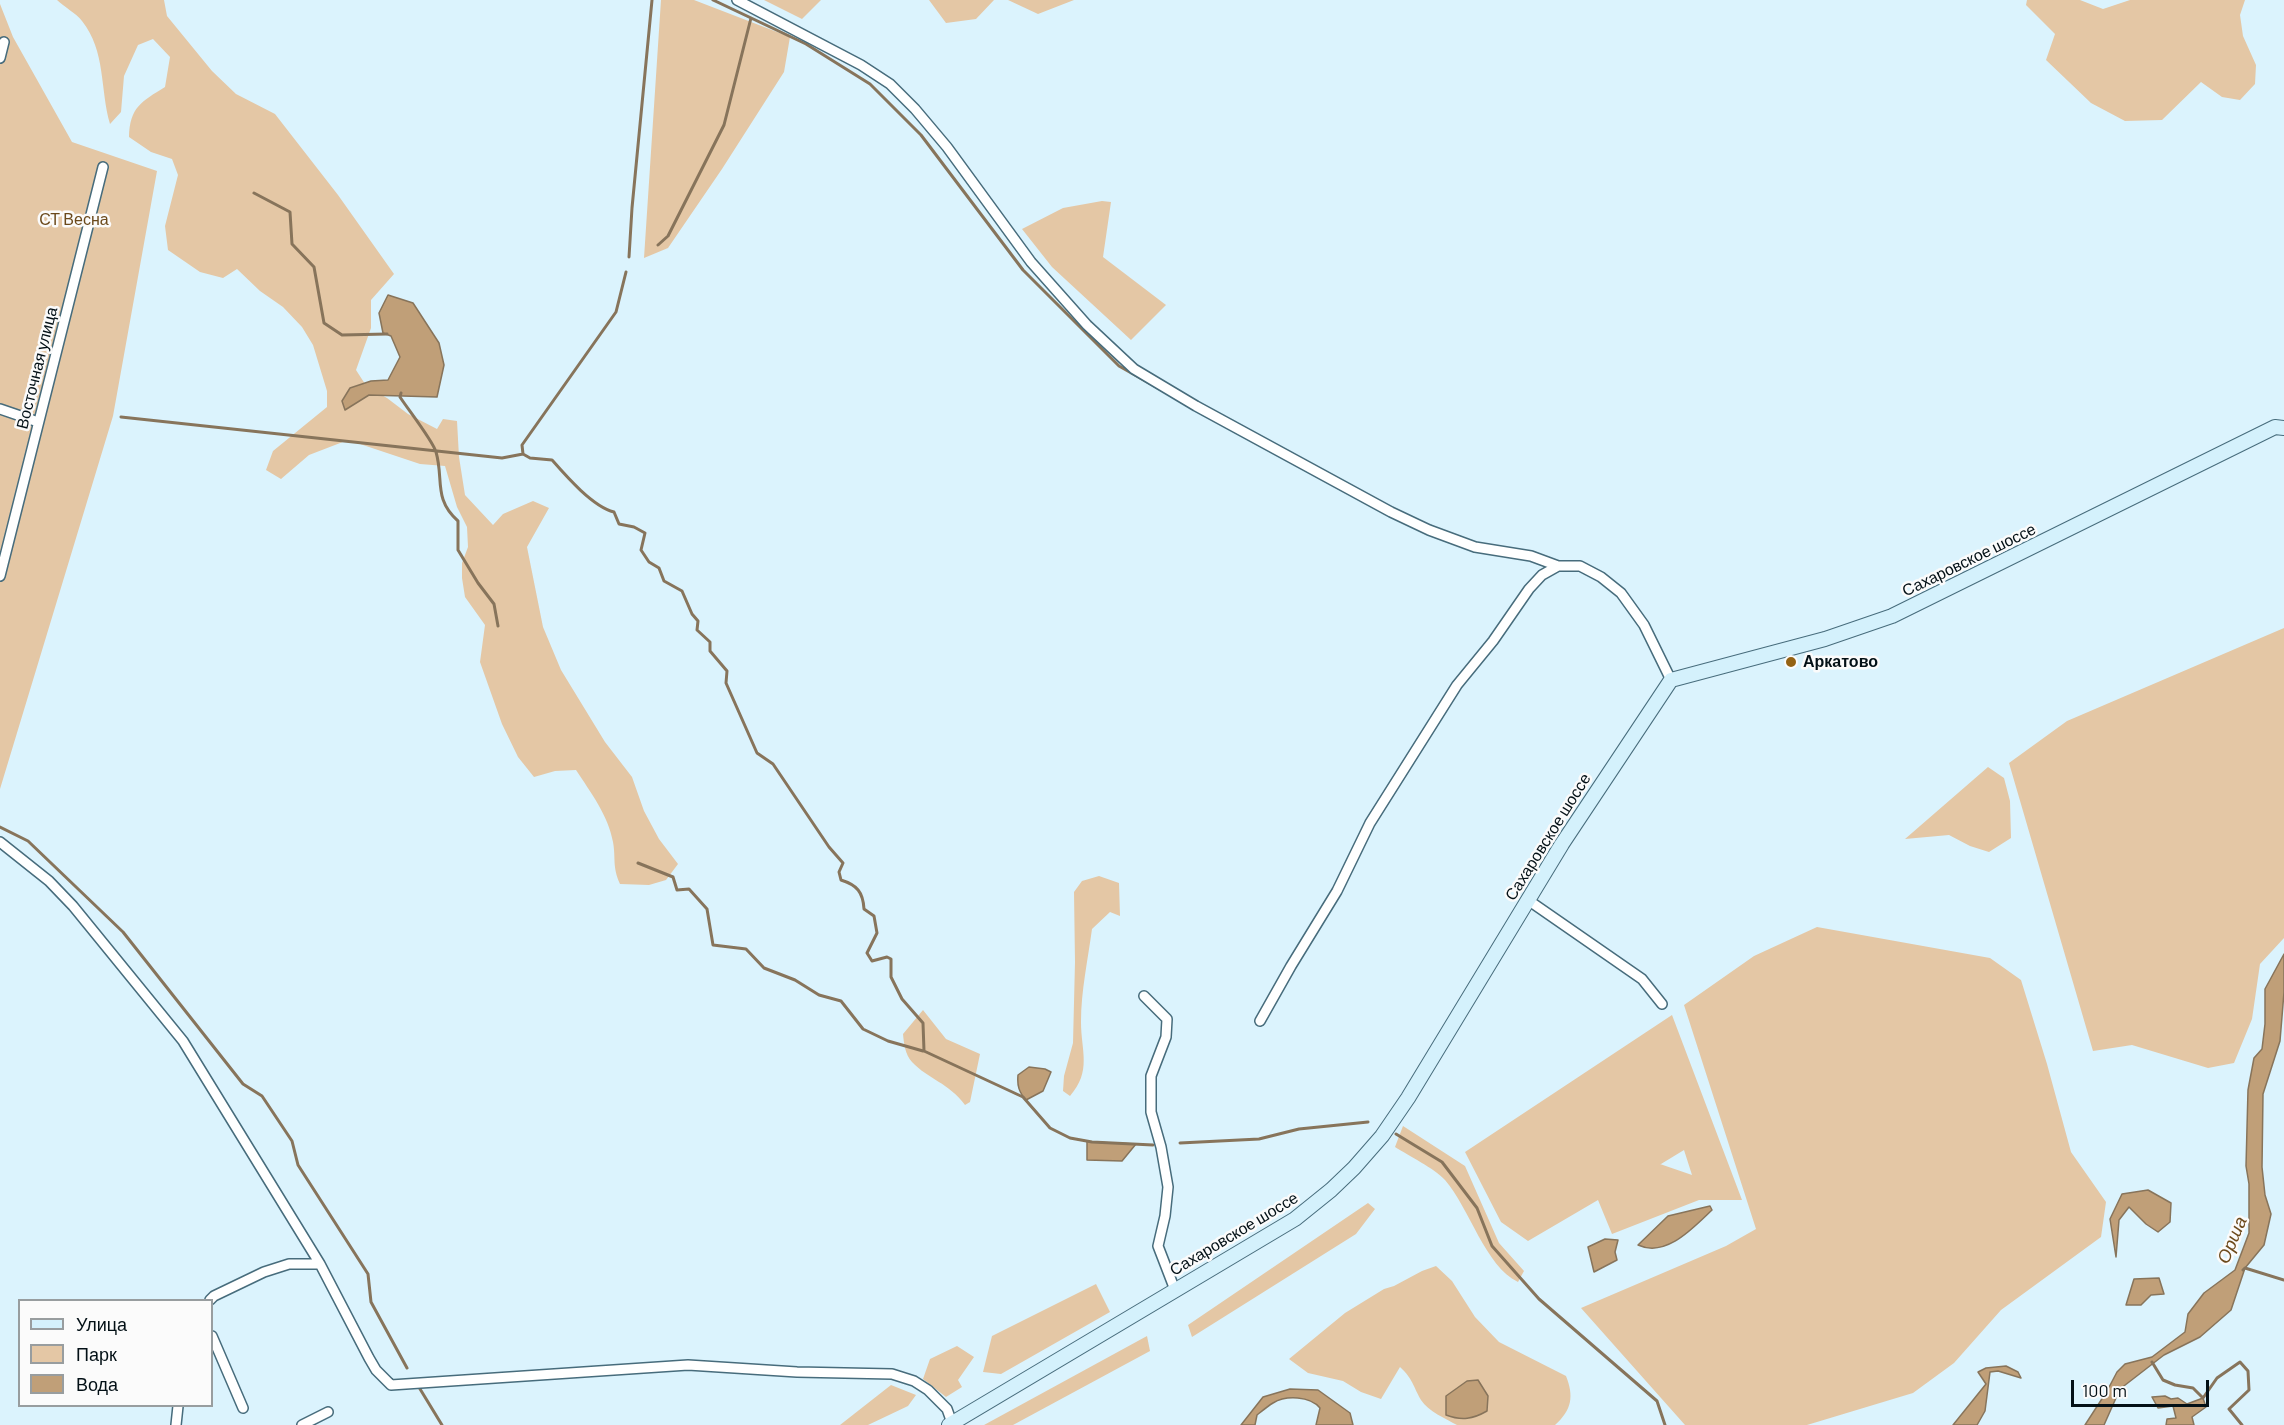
<!DOCTYPE html>
<html>
<head>
<meta charset="utf-8">
<style>
	body { margin:0 }
	#map { position:relative; width:2284px; height:1425px; overflow:hidden; background:#dbf3fd; font-family:Barlow,sans-serif }
	canvas { display:block }
	.legend { position:absolute; left:18px; top:1299px; width:195px; height:108px; box-sizing:border-box; background:#fbfbfb; border:2px solid #989d9f; margin:0; padding:8px 10px; list-style:none; font-size:18px; color:#031016 }
	.legend li { display:flex; align-items:center; gap:12px; height:30px }
	.legend b { width:30px; border:2px solid #989d9f }
	.scale { position:absolute; left:2071px; top:1380px; width:138px; height:27px; box-sizing:border-box; border:3px solid #031016; border-top:0; padding-left:8px; font-size:18px; line-height:21px; white-space:nowrap; color:#031016; -webkit-text-stroke:4px #fbfbfb; paint-order:stroke }
</style>
</head>
<body>
<div id="map">
<canvas width="2284" height="1425"></canvas>
<ul class="legend">
<li><b style="height:8px;background:#d4f1fc"></b>Улица</li>
<li><b style="height:16px;background:#e4c7a5"></b>Парк</li>
<li><b style="height:16px;background:#c09f78"></b>Вода</li>
</ul>
<div class="scale">100 m</div>
</div>
<script>
const context = document.querySelector('canvas').getContext('2d');
context.lineJoin = 'round';
function fillPath(path, color) { context.fillStyle = color; context.fill(path, 'evenodd'); }
function trace(path, color, width, dash) { context.strokeStyle = color; context.lineWidth = width; context.lineCap = dash ? 'butt' : 'round'; context.setLineDash(dash || []); context.stroke(path); }
function label(font, color, halo, rows, align = 'center') {
  context.font = font + ' Barlow,sans-serif'; context.lineWidth = 5; context.setLineDash([]); context.textBaseline = 'middle'; context.strokeStyle = halo; context.fillStyle = color; for (const [text, x, y, turn = 0] of rows) {
    context.save(); context.translate(x, y); context.rotate((+turn || 0) * Math.PI / 180); context.textAlign = isNaN(turn) ? turn : align; if (halo) context.strokeText(text, 0, 0); context.fillText(text, 0, 0); context.restore();
  }
}
fillPath(new Path2D(`
	M57 0H164L167 16 212 71 236 94 275 114 338 195 394 274 371 300V328L356 370 367 387 387 398 408 414 437 429 443 419 457 421 459 457 465 495 493 525 503 514 533 501 549 508 527 547 543 627 561 670 605 742 632 777 644 811 659 839 678 864 666 880 649 885 620 884C612 866 616 859 613 842 608 815 591 793 576 770L555 771 534 777 518 757 502 724 480 662 485 625 465 597 462 578V563L468 547 467 527 457 507 445 466 420 464 348 440 309 455 281 479 266 470 273 451 327 407V391L313 345 302 327 283 307 260 291 237 269 223 278 200 272 168 250 165 226 178 175 172 159 151 152 129 137C130 107 141 102 165 87L170 57 153 39 138 45 124 76 121 112 110 124C100 90 106 51 82 21 76 13 64 7 57 0Z
	M661 0H694L790 37 784 72 722 169 668 248 644 258Z
	M764 0H821L802 19Z
	M929 0H994L976 19 946 23Z
	M1008 0H1074L1038 14Z
	M2027 0H2080L2103 9 2130 0H2245L2240 15 2243 36 2256 65 2255 84 2240 100 2222 97 2201 82 2162 120 2125 121 2091 103 2046 60 2055 34 2026 5Z
	M0 4 13 37 72 142 157 171 113 416 0 789Z
	M1102 201 1111 202 1103 257 1166 305 1131 340 1052 267 1022 229 1063 208Z
	M2284 628V938L2260 964 2252 1019 2234 1063 2208 1068 2132 1045 2093 1051 2009 763 2067 721Z
	M1988 767 2004 778 2010 801 2011 838 1989 852 1970 846 1949 835 1905 839Z
	M1099 876 1119 883 1120 916 1110 912 1092 929C1088 959 1081 991 1081 1022 1081 1051 1092 1071 1070 1096L1063 1091 1064 1076 1073 1043 1075 962 1074 892 1082 881Z
	M1817 927 1990 958 2021 980 2047 1064 2071 1152 2106 1202 2101 1237 2001 1310 1954 1363 1913 1393 1807 1425H1685L1581 1308 1726 1246 1756 1229 1684 1005 1754 956Z
	M923 1010 946 1039 980 1054 970 1102 965 1105C949 1083 928 1079 912 1062 905 1054 904 1044 903 1034Z
	M1672 1015 1742 1200H1699L1612 1234 1598 1200 1528 1241 1501 1222 1465 1152ZM1684 1150 1692 1175 1660 1164H1661Z
	M1403 1126 1465 1166 1499 1243 1524 1271 1518 1282C1485 1266 1470 1209 1445 1180 1434 1168 1409 1156 1395 1147Z
	M1368 1203 1375 1209 1356 1234 1192 1337 1188 1325Z
	M1436 1266 1452 1281 1475 1317 1499 1342 1566 1376C1574 1396 1572 1410 1555 1425H1457C1446 1419 1428 1411 1421 1400 1413 1386 1413 1379 1400 1367L1381 1399 1361 1392 1343 1381 1308 1373 1289 1359 1345 1313 1384 1289 1394 1286 1422 1271Z
	M1096 1284 1110 1312 1001 1374 983 1372 992 1336Z
	M1147 1336 1150 1351 1013 1425H984Z
	M957 1346 974 1357 958 1380 962 1387 946 1397 923 1379 930 1359Z
	M891 1385 916 1395 908 1406 868 1425H840Z`), '#e4c7a5');
const water = new Path2D(`
	M388 295 413 303 439 343 444 365 437 397 369 395 345 410 342 401 350 388 371 381 388 380 400 357 391 336 383 333 379 313Z
	M2284 954V992L2280 1041 2263 1094 2262 1167 2265 1195 2271 1214 2264 1245 2245 1268 2231 1310 2200 1337 2164 1355 2120 1389 2104 1425H2085L2107 1391 2117 1372 2125 1364 2152 1357 2185 1332 2188 1314 2204 1293 2235 1270 2249 1233V1184L2246 1166 2248 1090 2254 1058 2262 1049 2265 1024V989Z
	M1029 1067 1045 1069 1051 1072 1043 1091 1026 1100C1019 1092 1017 1086 1018 1075Z
	M1087 1141 1092 1142 1136 1144 1122 1161 1087 1160Z
	M2148 1190 2171 1203 2170 1222 2158 1232 2146 1224 2129 1207 2119 1220 2116 1257 2110 1219 2122 1194Z
	M1710 1206 1712 1210C1693 1228 1666 1258 1638 1245L1668 1216Z
	M1605 1239 1618 1240 1615 1252 1617 1260 1594 1272 1588 1247Z
	M2159 1278 2164 1294 2151 1295 2141 1305H2126L2134 1279Z
	M2006 1366 2018 1372 2021 1378 1998 1371 1990 1372 1985 1411 1977 1425H1953L1986 1384 1978 1372 1986 1368Z
	M1478 1380 1488 1396 1487 1411C1473 1419 1462 1421 1446 1415V1396L1467 1381Z
	M1290 1389 1318 1390 1350 1413 1353 1425H1316L1320 1408C1310 1396 1286 1395 1273 1403 1268 1406 1262 1411 1257 1415L1255 1425H1241L1263 1397Z
	M2165 1396 2171 1399 2178 1398 2187 1404 2203 1398 2206 1407 2192 1417 2194 1425H2166L2167 1419 2176 1418 2173 1406 2158 1408 2152 1397Z`);
fillPath(water, '#c09f78');
trace(water, '#87745b', 1.5);
trace(new Path2D(`
	M713 0 806 44 870 84 921 135 1023 270 1119 366 1163 391
	M254 193 290 212 292 244 314 267 324 323 342 335 387 334
	M658 245 668 236 724 125 751 18
	M629 257 632 208 652 0
	M401 393 400 397C407 408 433 441 436 452 444 479 433 499 458 521V550L478 583 494 604 498 626
	M121 417 502 458 523 454 530 458 552 460C566 476 593 507 614 512L619 524 634 527 645 533 641 550 649 562 659 568 664 581 682 591 692 614 698 621 697 630 710 642V651L727 671 726 683 757 753 773 764 829 847 843 863 839 872 841 880C857 885 863 892 864 909L874 916 877 933 867 953 872 961 887 957 891 959V977L902 999 923 1023 924 1051 1023 1097 1050 1128 1070 1138 1092 1142 1153 1145
	M523 454 522 445 616 312 626 272
	M0 827 28 841 123 932 243 1084 262 1096 292 1141 298 1165 368 1274 371 1302 407 1368
	M638 863 673 877 677 890 689 889 707 909 713 945 746 949 764 968 795 980 819 995 841 1001 863 1029 888 1041 923 1051
	M1396 1134 1442 1162 1477 1208 1492 1246 1539 1299 1657 1401 1665 1425
	M1180 1143 1259 1139 1299 1129 1368 1122
	M2243 1270 2245 1268 2284 1280
	M2152 1362 2163 1380 2175 1385 2193 1388 2203 1398 2217 1378 2240 1362 2248 1371 2249 1390 2229 1409 2242 1425
	M417 1384 442 1425`), '#87745b', 3);
const street = new Path2D(`
	M737 0 861 65 890 84 915 109 947 147 1031 262 1087 325 1134 369 1196 406 1391 512 1429 530 1475 547 1531 556 1558 566H1580L1601 577 1621 593 1644 625 1671 680
	M0 58 4 42
	M0 409 38 422
	M0 576 103 167
	M0 842 49 881 73 906 183 1041 320 1264 369 1358 376 1370 391 1385 688 1365 797 1372 892 1374 914 1381 928 1390 947 1409 952 1423
	M1528 900 1642 979 1662 1004
	M1144 996 1167 1019 1166 1037 1151 1076V1112L1161 1147 1168 1187 1165 1216 1158 1246 1175 1290
	M1260 1021 1291 966 1337 891 1370 823 1457 685 1493 641 1529 589 1542 575 1558 566
	M210 1300 214 1296 264 1272 289 1264H320
	M212 1336 243 1408
	M176 1425 178 1406
	M302 1425 328 1412`);
const secondary = new Path2D(`
	M949 1425 1295 1219 1331 1190 1354 1168 1382 1136 1408 1098 1562 844 1671 680 1825 639 1892 616 2275 427 2284 428`);
trace(street, '#476c7c', 12);
trace(secondary, '#476c7c', 16);
trace(street, '#fff', 9);
trace(secondary, '#d4f1fc', 14);
for (const [x, y, r, color] of [
	[1791,662,6,"#946213"]
]) { const dot = new Path2D(); dot.arc(x, y, r, 0, 2 * Math.PI); context.fillStyle = color; context.fill(dot); trace(dot, '#fbfbfb', 2); }
label('16px', '#6b491b', '#fbfbfb', [
	["СТ Весна",74,220]
]);
label('16px', '#031016', '#fbfbfb', [
	["Восточная улица",37,368,-76],
	["Сахаровское шоссе",1969,560,-26],
	["Сахаровское шоссе",1548,837,-58],
	["Сахаровское шоссе",1234,1234,-31]
]);
label('bold 16px', '#031016', '#fbfbfb', [
	["Аркатово",1803,662]
], 'left');
label('italic 18px', '#6c4a1c', '#fbfbfb', [
	["Орша",2232,1240,-67]
]);
</script>
</body>
</html>
